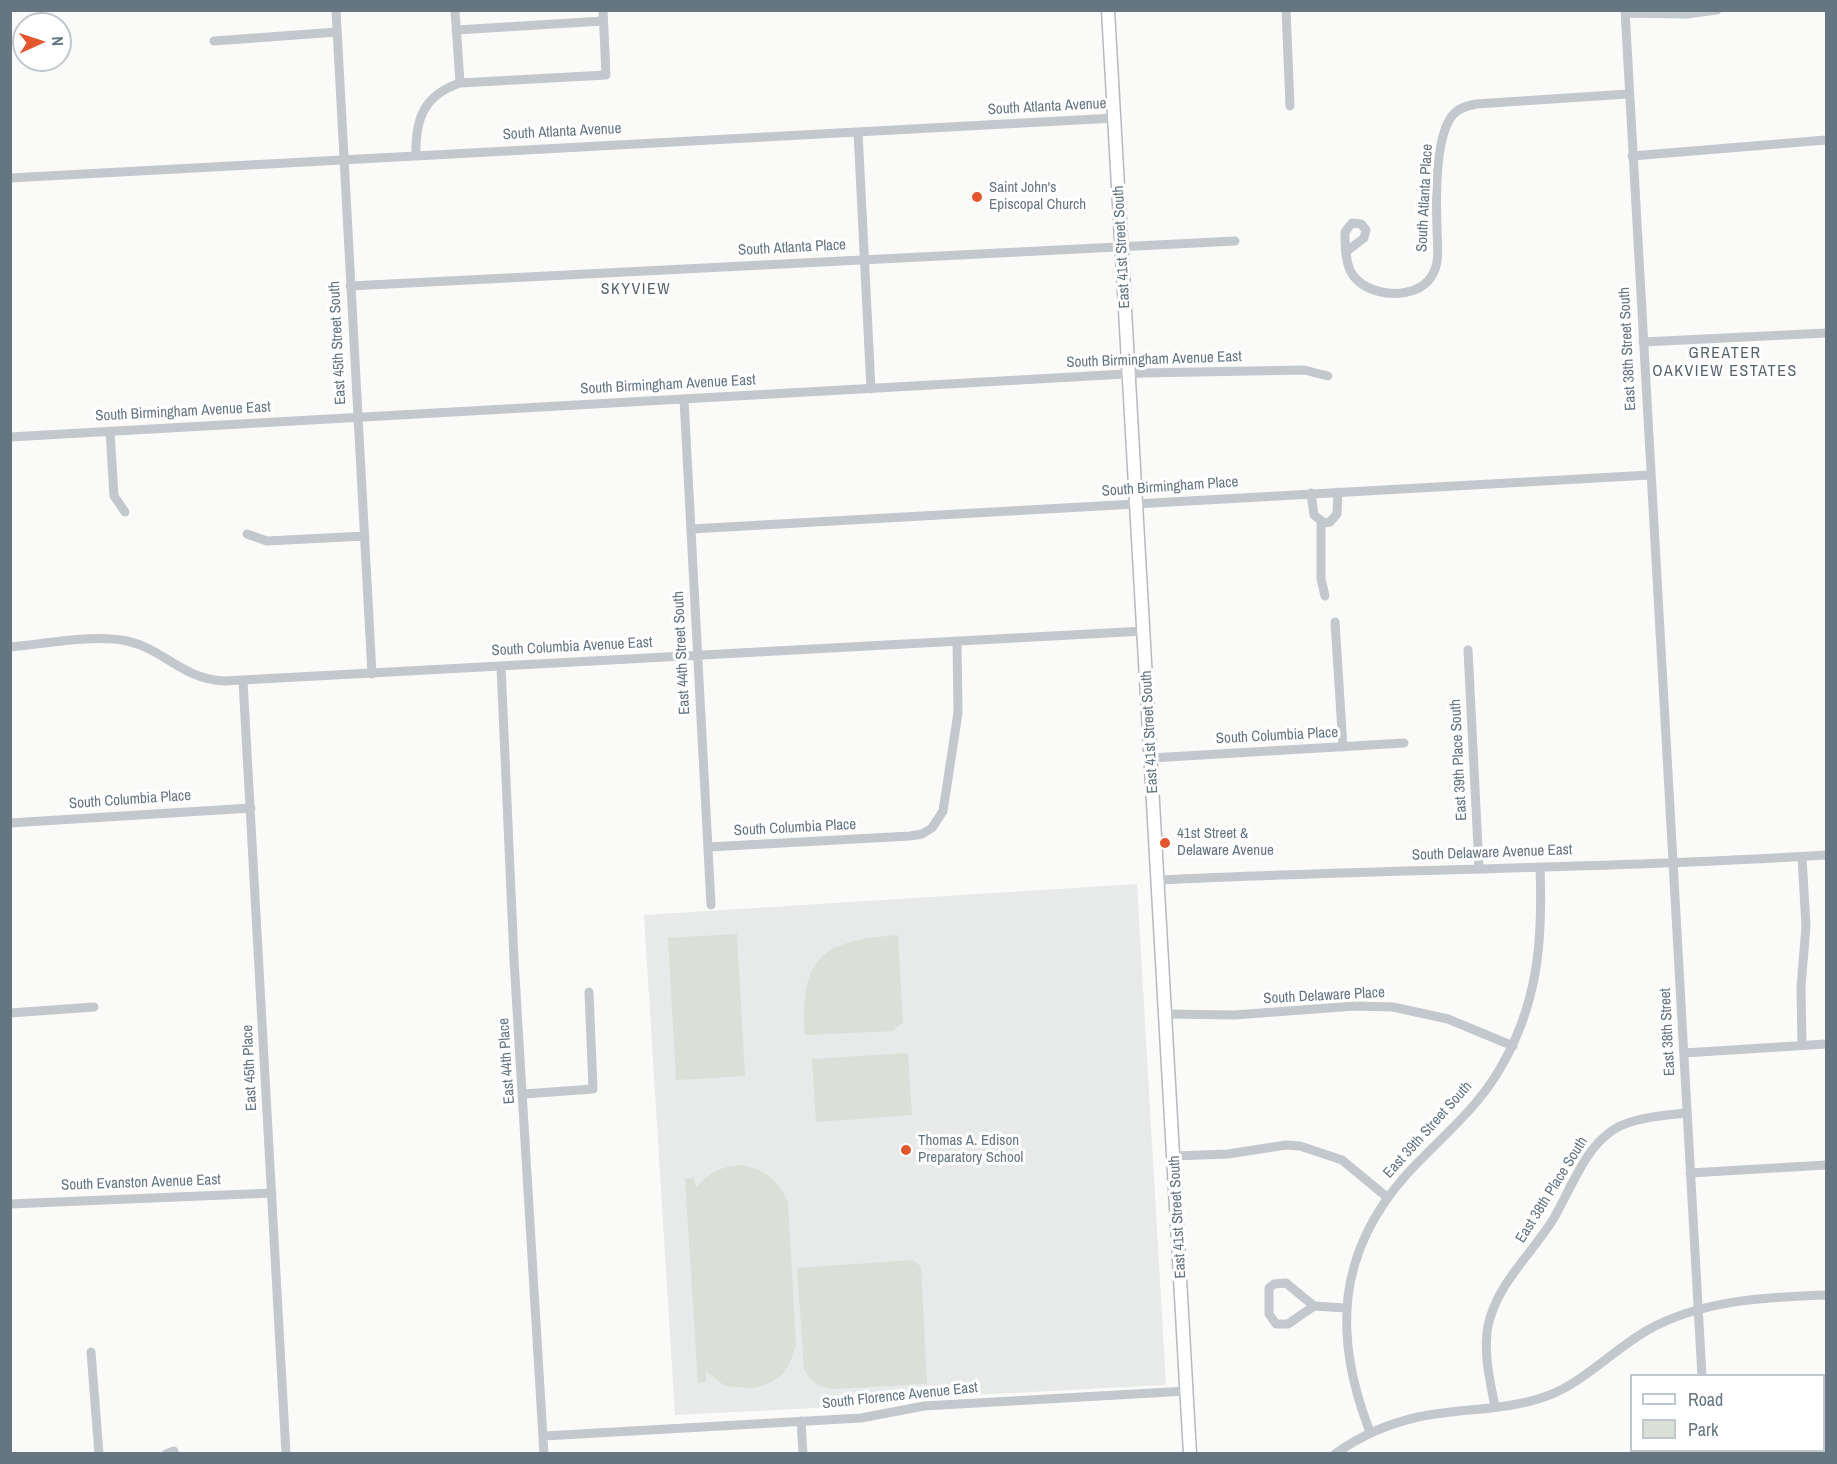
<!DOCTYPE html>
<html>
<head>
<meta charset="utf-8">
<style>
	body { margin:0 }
	#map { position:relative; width:1837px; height:1464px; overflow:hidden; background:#fafaf8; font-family:"Archivo Narrow",sans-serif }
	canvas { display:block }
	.frame { position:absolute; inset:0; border:12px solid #657683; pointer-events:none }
	.legend { position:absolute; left:1630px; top:1374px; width:195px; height:78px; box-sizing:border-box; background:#fff; border:2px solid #c1c8cd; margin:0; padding:8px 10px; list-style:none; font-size:18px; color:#657683 }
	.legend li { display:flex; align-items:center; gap:12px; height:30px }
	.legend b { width:30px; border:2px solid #c1c8cd }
	.north { position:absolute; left:12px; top:12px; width:60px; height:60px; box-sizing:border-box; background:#fff; border:2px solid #c1c8cd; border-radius:50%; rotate:87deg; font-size:16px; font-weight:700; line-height:24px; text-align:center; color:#657683 }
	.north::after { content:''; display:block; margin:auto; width:21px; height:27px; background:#e4572e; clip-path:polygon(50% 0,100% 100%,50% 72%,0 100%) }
</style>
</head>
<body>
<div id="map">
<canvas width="1837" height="1464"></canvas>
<div class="frame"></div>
<ul class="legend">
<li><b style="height:8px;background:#fff"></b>Road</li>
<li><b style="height:16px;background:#dadfd7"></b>Park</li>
</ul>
<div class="north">N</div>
</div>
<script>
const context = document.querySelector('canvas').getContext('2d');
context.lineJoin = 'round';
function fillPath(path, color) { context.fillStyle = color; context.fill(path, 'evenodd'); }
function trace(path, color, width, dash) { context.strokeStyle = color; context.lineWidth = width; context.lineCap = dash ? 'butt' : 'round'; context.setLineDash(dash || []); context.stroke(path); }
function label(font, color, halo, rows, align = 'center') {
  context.font = font + ' "Archivo Narrow",sans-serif'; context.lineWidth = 6; context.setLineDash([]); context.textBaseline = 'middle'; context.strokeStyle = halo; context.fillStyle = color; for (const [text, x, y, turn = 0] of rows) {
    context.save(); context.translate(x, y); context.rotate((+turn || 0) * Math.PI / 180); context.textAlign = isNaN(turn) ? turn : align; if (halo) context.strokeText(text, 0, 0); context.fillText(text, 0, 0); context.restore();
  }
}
fillPath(new Path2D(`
	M1137 884 1166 1385 916 1398 875 1405 675 1415 644 915Z`), '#e8e9e9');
fillPath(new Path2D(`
	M737 934 745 1076 676 1080 668 938Z
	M898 935 903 1022 892 1031 805 1035C800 955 823 941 898 935Z
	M908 1053 912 1115 816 1122 812 1059Z
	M740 1165C764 1168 778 1180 788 1202L796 1346 790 1362 783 1374 768 1384 753 1388 725 1386 706 1371V1382L698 1383 685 1179 694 1178 696 1188C709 1173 719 1167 740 1165Z
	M914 1260 921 1267 927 1384 833 1389C817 1387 812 1383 804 1369L797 1268Z`), '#dadfd7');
const major = new Path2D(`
	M1108 10 1190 1454`);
trace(major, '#b5babe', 15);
trace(new Path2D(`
	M336 10 372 674
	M455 10 460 83
	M1286 10 1290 106
	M1625 10 1702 1376
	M1625 13 1686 14 1717 10
	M456 30 603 21
	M214 41 337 32
	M858 132 871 389
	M416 155C415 119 424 95 460 83L606 75 603 10
	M1632 156 1826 140
	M10 178 1115 118
	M1347 251 1364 238 1366 230 1361 224 1352 223 1345 232C1345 244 1345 261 1351 272 1365 298 1416 301 1431 277 1441 263 1437 244 1437 228 1436 200 1435 138 1452 116 1458 108 1467 106 1476 104L1628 94
	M350 286 1235 241
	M1643 342 1826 333
	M684 399 711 905
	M110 431 114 496 125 512
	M10 437 1143 373 1304 370 1328 376
	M1311 493 1314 515 1324 523 1330 522 1337 514 1338 492
	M1321 522V579L1325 596
	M691 529 1650 475
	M247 534 267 541 365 536
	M1335 622 1343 747
	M10 647C45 644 93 634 127 641 164 649 182 679 224 681L1144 631
	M1468 650 1479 868
	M501 666 514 960 544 1454
	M243 681 286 1454
	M1151 758 1404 743
	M10 823 251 808
	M709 847 910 836 922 834 932 828 943 811 958 713 957 641
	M1159 880C1381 869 1604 869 1826 855
	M10 1013 94 1007
	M1167 1014 1234 1015 1355 1006 1393 1007 1448 1019 1513 1046
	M1802 1045 1801 987 1806 926 1802 857
	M1684 1053 1826 1044
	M524 1094 593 1089 589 992
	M1174 1156 1228 1154 1286 1145 1300 1146 1342 1160 1388 1198
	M1690 1173 1826 1165
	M10 1204 272 1193
	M1314 1306 1286 1283 1274 1284 1269 1288V1314L1276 1324H1288L1314 1306 1346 1308
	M91 1352 99 1454
	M1495 1407C1490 1380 1483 1353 1488 1326 1497 1283 1532 1254 1554 1218 1567 1195 1577 1170 1592 1150 1599 1141 1610 1131 1620 1126 1640 1117 1665 1115 1687 1113
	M801 1421 803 1454
	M1370 1432C1333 1337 1336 1253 1407 1174 1438 1140 1474 1112 1498 1072 1538 1006 1543 942 1540 867
	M544 1436 861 1418 924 1406 1187 1391
	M1732 1450 1734 1454
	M166 1454 174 1451
	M1335 1454C1360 1436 1387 1424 1418 1417 1460 1408 1506 1411 1547 1396 1584 1382 1612 1351 1646 1331 1700 1300 1765 1297 1826 1295
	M1819 1454 1826 1449`), '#c3c8cc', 9);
trace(major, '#fff', 12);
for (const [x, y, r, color] of [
	[977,197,6,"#e4572e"],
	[1165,843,6,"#e4572e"],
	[906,1150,6,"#e4572e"]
]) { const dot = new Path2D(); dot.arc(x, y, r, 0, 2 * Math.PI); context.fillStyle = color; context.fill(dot); trace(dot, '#fff', 2); }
label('15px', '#657683', '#fff', [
	["South Atlanta Avenue",1047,107,-3],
	["South Atlanta Avenue",562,132,-3],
	["South Atlanta Place",1425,198,-87],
	["East 41st Street South",1122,247,-93],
	["South Atlanta Place",792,248,-3],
	["East 45th Street South",338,343,-93],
	["East 38th Street South",1628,349,-93],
	["South Birmingham Avenue East",1154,360,-2],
	["South Birmingham Avenue East",668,385,-3],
	["South Birmingham Avenue East",183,412,-3],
	["South Birmingham Place",1170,487,-4],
	["South Columbia Avenue East",572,647,-3],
	["East 44th Street South",682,653,-93],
	["East 41st Street South",1150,732,-93],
	["South Columbia Place",1277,736,-3],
	["East 39th Place South",1459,760,-93],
	["South Columbia Place",130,800,-4],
	["South Columbia Place",795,828,-3],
	["South Delaware Avenue East",1492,853,-2],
	["South Delaware Place",1324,996,-3],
	["East 38th Street",1668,1032,-93],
	["East 44th Place",507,1061,-94],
	["East 45th Place",250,1068,-93],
	["East 39th Street South",1428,1130,-48],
	["South Evanston Avenue East",141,1183,-2],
	["East 38th Place South",1552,1190,-58],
	["East 41st Street South",1178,1217,-93],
	["South Florence Avenue East",900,1396,-6]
]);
label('15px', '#657683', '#fff', [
	["Saint John's",989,188],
	["Episcopal Church",989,205],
	["41st Street &",1177,834],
	["Delaware Avenue",1177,851],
	["Thomas A. Edison",918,1141],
	["Preparatory School",918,1158]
], 'left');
context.letterSpacing = '1.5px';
label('16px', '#57646e', '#fff', [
	["SKYVIEW",636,290],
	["GREATER",1725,354],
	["OAKVIEW ESTATES",1725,372]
]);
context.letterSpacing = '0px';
</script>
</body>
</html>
